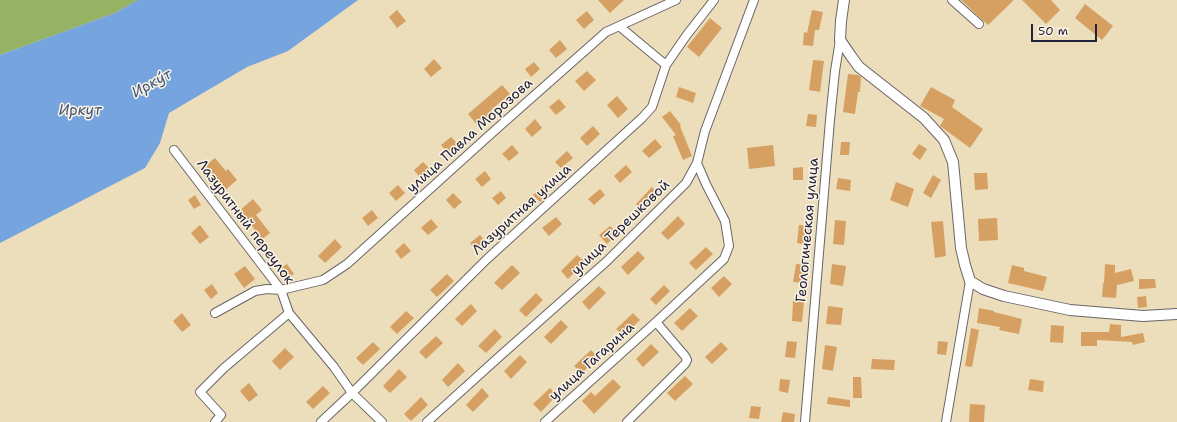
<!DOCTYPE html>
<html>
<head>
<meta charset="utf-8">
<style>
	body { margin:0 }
	#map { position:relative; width:1177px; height:422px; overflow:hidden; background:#ecdebb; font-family:"Shantell Sans",sans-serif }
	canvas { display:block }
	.scale { position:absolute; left:1031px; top:24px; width:66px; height:18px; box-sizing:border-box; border:2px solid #22223b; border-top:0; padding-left:5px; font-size:12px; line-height:14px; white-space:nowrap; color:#22223b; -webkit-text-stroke:3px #fcf5e5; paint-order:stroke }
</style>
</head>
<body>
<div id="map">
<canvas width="1177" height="422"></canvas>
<div class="scale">50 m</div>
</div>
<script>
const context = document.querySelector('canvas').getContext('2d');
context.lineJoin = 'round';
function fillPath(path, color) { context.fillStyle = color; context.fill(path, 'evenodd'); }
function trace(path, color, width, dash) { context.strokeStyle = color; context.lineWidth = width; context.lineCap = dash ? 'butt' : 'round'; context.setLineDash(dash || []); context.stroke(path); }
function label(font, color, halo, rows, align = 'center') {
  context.font = font + ' "Shantell Sans",sans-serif'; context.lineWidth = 3; context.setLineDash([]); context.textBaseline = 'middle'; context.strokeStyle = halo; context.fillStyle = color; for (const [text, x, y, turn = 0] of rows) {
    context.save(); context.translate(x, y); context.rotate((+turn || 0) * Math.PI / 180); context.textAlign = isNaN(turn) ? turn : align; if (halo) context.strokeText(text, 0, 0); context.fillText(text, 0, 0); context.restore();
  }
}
fillPath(new Path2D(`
	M0 0H138L115 13 0 55Z`), '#95b265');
fillPath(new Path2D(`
	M138 0H358L288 51 247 67 169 113 160 143 145 168 0 243V55L115 13Z`), '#75a4de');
fillPath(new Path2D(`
	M598 0H624L610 13Z
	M961 0H1014L988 25Z
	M1022 0H1051L1060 10 1046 24Z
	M1085 4 1113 26 1102 40 1075 18Z
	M397 10 406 21 397 28 389 17Z
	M812 10 823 12 819 30H815L813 46 803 45 804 32 807 33Z
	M587 11 594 20 584 29 576 20Z
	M710 18 722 28 699 57 687 47Z
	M560 40 567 49 556 58 549 50Z
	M434 59 442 68 431 77 424 69Z
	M813 60 824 61 820 92 809 90Z
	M534 62 540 69 531 77 525 69Z
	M587 71 596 80 584 91 575 81Z
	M848 74 858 75 861 77 860 92H858L855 114 843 112Z
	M502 85 510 94 491 110 493 113 478 126 468 114Z
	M679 87 696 93 693 103 676 97Z
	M931 87 955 100 952 107 983 129 970 148 940 126 944 119 920 106Z
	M617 96 628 109 618 118 607 105Z
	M559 99 566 107 556 115 549 107Z
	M670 111 681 125 680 126 692 156 683 160 673 136 676 135 662 117Z
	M808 114 817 115 816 127 806 126Z
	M535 119 542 128 532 137 525 129Z
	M593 126 600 134 587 146 580 138Z
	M451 137 458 144 448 153 441 145Z
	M655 139 662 147 649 158 642 151Z
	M841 142H850L849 155H840Z
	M919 144 927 149 920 160 912 154Z
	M512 145 519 153 509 161 502 154Z
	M773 145 775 166 749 169 747 148Z
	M567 151 573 158 561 168 555 162Z
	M215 158 226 171 228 169 237 180 224 191 215 181 216 179 205 166Z
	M423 162 430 169 420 178 414 170Z
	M626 165 632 172 620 183 614 176Z
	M803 167V180H793V168Z
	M485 171 491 179 482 187 475 179Z
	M974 173H987L988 189 975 190Z
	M933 175 941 180 931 198 923 193Z
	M838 178 851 180 850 191 836 189Z
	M896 182 914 189 908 207 890 200Z
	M398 185 405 193 396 201 389 193Z
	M543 186 549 194 540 202 533 195Z
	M652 187 659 195 643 211 636 204Z
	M600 189 605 195 594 205 588 199Z
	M501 191 506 198 498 205 492 198Z
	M453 193 462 202 454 209 446 200Z
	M195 195 201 205 194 209 188 200Z
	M253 199 262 210 256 215 270 233 260 241 254 233 256 231 239 211Z
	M372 210 378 218 368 226 362 218Z
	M678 216 685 224 668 240 661 233Z
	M556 217 562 224 549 236 542 228Z
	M997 218 998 240 979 241 978 219Z
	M431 219 438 227 428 235 421 228Z
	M835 220 846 221 844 245 833 244Z
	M943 221 946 256 935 258 931 222Z
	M200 225 209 237 200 244 191 233Z
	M799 225 810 226 808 245 797 243Z
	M610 226 618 234 607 244 599 235Z
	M480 235 487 243 477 251 470 243Z
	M335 239 342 247 325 263 318 256Z
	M404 243 411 251 401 259 395 251Z
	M706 247 713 254 696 270 689 263Z
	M638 251 645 258 628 275 621 267Z
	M577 255 585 262 568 279 561 271Z
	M287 264 294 274 286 280 279 269Z
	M796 264 806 265 803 283 793 282Z
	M832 264 846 266 843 286 830 284Z
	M1105 264 1115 265V273L1131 269 1134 281 1117 285 1116 298 1102 297 1103 283H1104Z
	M512 265 520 273 502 290 494 283Z
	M1012 265 1024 268V271L1047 277 1043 291 1008 283Z
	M245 266 255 279 244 288 234 274Z
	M447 274 454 281 437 297 430 290Z
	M724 276 732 284 719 297 711 288Z
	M1139 279H1155L1156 288 1139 289Z
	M212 284 218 293 211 299 204 290Z
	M664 285 670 291 656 305 650 299Z
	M599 286 606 293 589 310 582 302Z
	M536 293 543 300 526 317 519 310Z
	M1146 296 1147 307 1138 308 1137 297Z
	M793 301 804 302 802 322 792 321Z
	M471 304 477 311 462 326 455 319Z
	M828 306 843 308 841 325 826 324Z
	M690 308 698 316 682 331 674 323Z
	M979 308 994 311V312L1022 319 1019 334 999 330 1000 327 977 323Z
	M406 311 414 318 397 334 390 327Z
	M182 313 191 325 182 332 173 321Z
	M633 313 640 320 623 336 616 329Z
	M561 320 568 327 551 344 544 337Z
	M1110 324 1121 325V337L1143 333 1145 342 1133 345 1132 342 1097 340V346H1081V332H1109Z
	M1051 325 1064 326 1063 343 1050 342Z
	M971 328 979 330 972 367 965 366Z
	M495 329 502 337 486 353 478 346Z
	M436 336 443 343 426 359 419 352Z
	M787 341 797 342 795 358 785 357Z
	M938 341 948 342 946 355 937 354Z
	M373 342 380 349 363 365 356 358Z
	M721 342 728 349 712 364 705 357Z
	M651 344 659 352 643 367 636 359Z
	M825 345 837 347 833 371 822 369Z
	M285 348 294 357 280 370 272 361Z
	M591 350 598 357 582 373 574 366Z
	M520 355 527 362 511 379 504 371Z
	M872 359 895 360 894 370 871 369Z
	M458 363 465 371 448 387 442 380Z
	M399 369 407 377 390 393 383 386Z
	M685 376 693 384 675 401 667 393Z
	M853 377H861L862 398H853Z
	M613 379 621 387 594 414 582 401 591 392 595 396Z
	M780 379 790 380 788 393 779 391Z
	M1030 379 1044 381 1043 392 1028 390Z
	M249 383 258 395 249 402 240 391Z
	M323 386 330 393 313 409 306 402Z
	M482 388 489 396 473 412 466 405Z
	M550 388 557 395 541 412 533 404Z
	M421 397 428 405 411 421 404 414Z
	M828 397 850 400V407L827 404Z
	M970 404 985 405 984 422H969Z
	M751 406 761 407 759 419 749 418Z
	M783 412 795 414 794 422H781Z`), '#d5a062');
const minor = new Path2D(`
	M952 0 979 24
	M619 26 666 65
	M174 150 281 290 289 313 334 367 352 393 382 422
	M215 313 255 291 267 289 281 290 323 280 347 264 493 132 606 32 676 0
	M215 422 221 415 200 392 224 368 289 313
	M321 422 352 393 487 259 642 118 652 107 666 65 686 36 714 0
	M427 422 500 356 607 261 686 183 697 163 705 131 754 0
	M545 422 656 322 724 259 729 246 725 221 706 184 697 163
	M627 422 685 364 687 360 685 356 656 322
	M805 422 830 120 835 71 840 40
	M946 422 970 281`);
const tertiary = new Path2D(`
	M844 0 841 21 840 40 851 56 859 67 924 118 944 140 953 162 961 248 965 265 970 281 983 289 1004 296 1070 310 1143 316 1177 314`);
trace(minor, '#696468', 10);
trace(tertiary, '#696468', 12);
trace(minor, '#fff', 8);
trace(tertiary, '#fff', 10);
label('14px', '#22223b', '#fcf5e5', [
	["улица Павла Морозова",470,136,-42],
	["Лазуритная улица",522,210,-42],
	["Лазуритный переулок",245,222,53],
	["улица Терешковой",621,228,-44],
	["Геологическая улица",808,230,-85],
	["улица Гагарина",592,362,-42]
]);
label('italic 15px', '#43567c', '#fcf5e5', [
	["Ирку́т",152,84,-29],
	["Иркут",80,111]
]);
</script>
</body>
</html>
